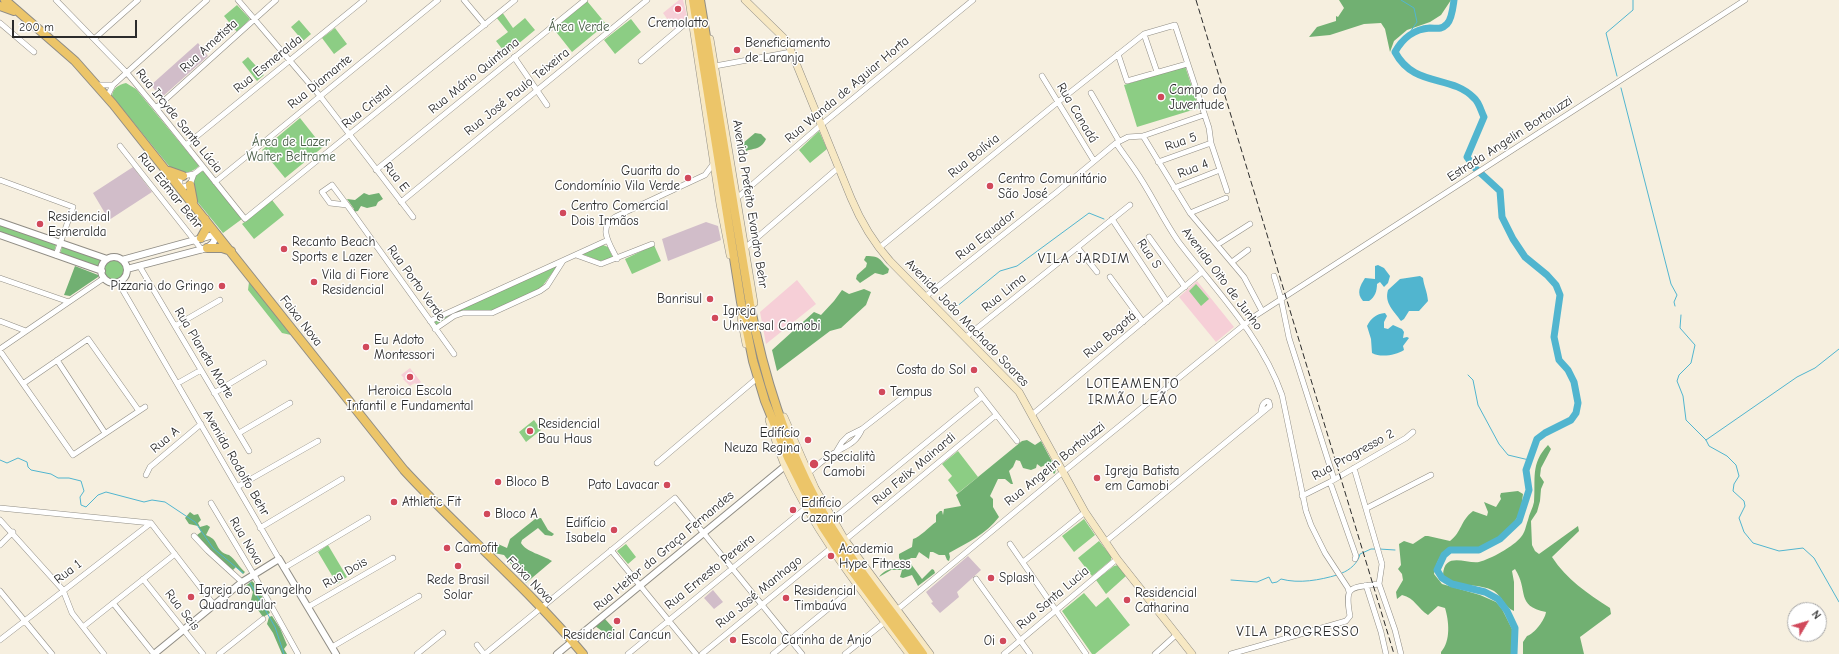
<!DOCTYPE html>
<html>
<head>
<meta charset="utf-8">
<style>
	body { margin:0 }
	#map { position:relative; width:1839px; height:654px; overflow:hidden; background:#f6efdf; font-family:"Comic Neue",sans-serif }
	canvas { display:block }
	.north { position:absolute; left:1787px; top:602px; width:40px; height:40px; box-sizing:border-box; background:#fff; border:1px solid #aaa; border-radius:50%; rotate:52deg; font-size:11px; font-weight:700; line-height:16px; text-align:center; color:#2b2b2b }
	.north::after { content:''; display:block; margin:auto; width:14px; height:18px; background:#d1495b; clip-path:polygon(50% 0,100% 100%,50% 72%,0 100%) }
	.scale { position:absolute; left:12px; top:20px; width:125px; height:18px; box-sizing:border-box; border:2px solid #2b2b2b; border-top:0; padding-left:5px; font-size:12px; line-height:14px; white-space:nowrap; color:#2b2b2b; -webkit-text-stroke:3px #fff; paint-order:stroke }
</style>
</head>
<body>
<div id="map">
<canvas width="1839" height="654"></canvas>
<div class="north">N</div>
<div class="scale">200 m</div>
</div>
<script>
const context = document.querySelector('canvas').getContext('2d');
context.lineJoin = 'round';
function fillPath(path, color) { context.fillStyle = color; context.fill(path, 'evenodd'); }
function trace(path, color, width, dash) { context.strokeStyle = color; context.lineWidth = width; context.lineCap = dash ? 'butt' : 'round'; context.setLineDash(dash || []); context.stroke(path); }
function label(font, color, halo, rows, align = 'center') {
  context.font = font + ' "Comic Neue",sans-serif'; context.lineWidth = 3; context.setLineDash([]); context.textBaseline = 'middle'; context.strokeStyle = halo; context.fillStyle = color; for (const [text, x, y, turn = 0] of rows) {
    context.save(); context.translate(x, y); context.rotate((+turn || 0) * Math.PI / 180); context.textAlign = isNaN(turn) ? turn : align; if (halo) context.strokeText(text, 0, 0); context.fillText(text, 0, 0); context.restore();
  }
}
fillPath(new Path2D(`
	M679 0H683L688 20 675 30 663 13Z
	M797 280 816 304 766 344 760 312Z
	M1197 281 1234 327 1216 342 1179 297Z
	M410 368 421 382 417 385 415 383 410 386 403 379 404 378 401 375Z`), '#f6cfd7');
fillPath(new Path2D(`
	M198 43 208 56 161 98 151 85Z
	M133 167 152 192 109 220 93 193Z
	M706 222 718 226 721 240 668 261 662 239Z
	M968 556 981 570 957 592 959 597 940 613 931 603 933 602 926 592Z
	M713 590 723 602 714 609 704 598Z`), '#d1bdc9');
fillPath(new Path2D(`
	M587 1 606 24 572 52 553 28Z
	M237 5 250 19 237 32 224 16Z
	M502 12 513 28 525 18 535 30 506 54 496 41 508 32 496 17Z
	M631 19 641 32 615 54 604 40Z
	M299 20 311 34 303 41 291 27Z
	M335 28 347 44 334 54 322 38Z
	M248 57 264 75 257 81 242 62Z
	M1185 66 1199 108 1137 127 1124 85Z
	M126 83 136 89 199 166C189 175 180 175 169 166L112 96C113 88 118 85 126 83Z
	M300 118 323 147 285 178 262 150Z
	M819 131 827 149 810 163 799 150Z
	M203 171 242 219 223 233 196 200 192 181 197 174Z
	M272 200 284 215 254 239 242 224Z
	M0 225 56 245 54 252 0 233Z
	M603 245 608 247 613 258 600 261 582 254Z
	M654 245 661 261 632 274 625 259Z
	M62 247 101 260 99 268 60 255Z
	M104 270a10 10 0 1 1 20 0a10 10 0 1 1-20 0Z
	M558 265 541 288 493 311C484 312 476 311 467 311 455 311 445 319 436 325L433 322Z
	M249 282 291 335 282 333 248 290Z
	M1196 284 1209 299 1201 306 1189 291Z
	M534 420 541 430 526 442 519 432Z
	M958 451 978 477 958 493 948 480 952 476 942 464Z
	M1084 519 1095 535 1074 552 1062 536Z
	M1099 541 1111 556V560L1092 576 1078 558Z
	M626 544 636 557 628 564 617 551Z
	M328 545 347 577 337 584 318 552Z
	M1118 565 1126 576 1106 594 1096 580 1114 566Z
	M1084 593 1096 607 1108 597 1130 625 1095 654H1092L1062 611Z`), '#8ccd84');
fillPath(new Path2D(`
	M1339 0H1451L1441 15 1430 22 1407 30 1394 41 1390 52 1385 29 1381 23 1364 24 1330 35 1309 37 1317 27 1336 21V16L1338 17 1344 8Z
	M755 133 761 134 766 139C761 150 754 148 746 151L745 146 740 150 736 149Z
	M364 193 369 195 379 193 383 199 378 202 376 206 367 208 361 206 358 211 353 212 354 209 347 199 355 200Z
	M866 256C882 256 879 260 889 269L888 273 883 275 875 273 860 283 856 279 857 275 866 267 867 263 864 260Z
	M75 266 98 275V277L70 296 64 295Z
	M864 289 871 292 866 305 841 328 830 331 777 371 772 350 814 312 821 315 834 301 842 290 849 294Z
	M1027 440 1035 445 1041 441 1056 469 1055 473 1054 474 1047 464 1041 467 1037 464 1036 468 1031 470 1023 468 1020 461 1016 460 1013 467 1009 471 1013 484H1011L1005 479H998L990 496 993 499V507L999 517C986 534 967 543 949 553L950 557 949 561 947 560 945 555H939L933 552H930L929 559 919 552 916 558H911L908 560 922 579 932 569 934 570 935 573 918 586 912 575 903 578 900 577 902 570H891L879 577C888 566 894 571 903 564L899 558V554L912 547 913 539C920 537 929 527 936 522V515L940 511H942L943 515 944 509 961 506 956 495 1022 441Z
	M1548 445 1551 449 1541 468 1540 476 1544 482 1541 489 1540 501 1537 512 1531 521 1532 545 1535 551 1539 554 1578 526 1579 531 1552 557C1567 580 1587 593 1610 608L1611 614 1580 637 1584 654H1523V642L1527 636C1534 634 1545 620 1546 612 1515 606 1529 590 1515 569L1512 571 1514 582V611C1504 607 1502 596 1494 591 1478 582 1456 589 1443 575 1444 551 1466 564 1479 562 1491 559 1514 546 1521 537 1525 533 1526 525 1528 520 1529 514 1533 508 1534 502 1536 479 1530 464 1548 445Z
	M1518 491 1523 494C1522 500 1522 506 1520 512 1514 527 1492 546 1476 549 1470 550 1464 548 1458 548 1442 548 1437 560 1434 574L1442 584 1480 595 1496 602 1502 609 1512 629V654H1441V652C1451 641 1449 621 1445 608L1438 606 1428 615C1418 609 1415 598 1402 595L1397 599 1396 592 1403 580 1402 574 1398 569 1401 565 1399 544 1404 541 1413 544 1425 536H1428L1450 541C1462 532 1460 521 1473 511L1487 516 1488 512 1484 502 1496 507 1501 499 1500 496 1501 493Z
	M190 512 194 515 198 514 201 520 198 523 200 527 207 525 210 527 206 535C218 540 214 543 221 551 224 554 226 554 229 555 235 559 240 568 245 572L243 574 236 567 233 570 212 553 197 535 201 532 198 526 189 524 185 518Z
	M541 518 548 530 554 534 552 536 545 535 538 528 522 540 521 543C526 552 543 555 552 561L526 583 504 555 494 553 492 549 498 544 507 548 510 539 535 519Z
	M252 581 257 586 270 613 263 617 251 600 253 592 251 589H247L243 595 239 591Z
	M272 616 280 628 287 645 284 649 287 654H282L273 633 267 624 269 617Z
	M603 619H605L615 630V633L607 640 602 631 595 626Z`), '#71b072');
fillPath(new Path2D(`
	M1378 265 1384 268 1390 276 1388 283 1384 287 1380 282 1377 284C1377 291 1375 297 1369 301H1363C1356 293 1360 286 1365 278L1375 279V266Z
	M1420 276 1423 278C1424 287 1427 290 1428 301L1419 311H1409L1404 319 1401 321C1394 311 1384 303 1388 290L1400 279Z
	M1385 313 1387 316 1384 322V328L1388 329 1393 325 1402 329 1404 332 1403 338 1407 337 1409 338 1403 346 1404 350C1396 355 1381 358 1372 353L1371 339 1367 326C1371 318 1376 314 1385 313Z`), '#51b5cf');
trace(new Path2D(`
	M1401 0 1414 8 1417 22 1408 35
	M1617 76 1606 33 1633 10V0
	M1621 88 1671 284 1677 295 1674 302 1675 306
	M950 312 1000 271 1017 266 1089 213 1104 219
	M1681 315 1680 328 1695 345 1691 363 1679 375 1677 381 1683 396 1686 420 1706 440 1709 446 1727 456 1736 465 1739 476 1734 484 1733 491 1744 501 1745 506 1739 518 1744 532 1753 543 1779 551 1803 548 1814 558 1839 602
	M1468 375 1473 380 1478 405 1499 444 1508 455 1529 460
	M1706 440 1797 377 1815 368 1839 349
	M0 460 7 463 18 458 27 462 28 467 31 470 51 474 58 478H69L81 481 84 491 80 497 81 505 86 507 98 495 106 492 144 502 152 500 165 502 195 522 213 548 243 573
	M1379 549 1395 550
	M1342 573C1350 570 1358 563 1360 554L1371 549H1376
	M1231 580 1257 582 1269 577 1272 583 1277 582 1281 579C1299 584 1320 580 1337 575
	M250 583 275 627 284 654`), '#51b5cf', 1);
trace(new Path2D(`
	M1454 0C1453 7 1452 19 1447 24 1441 30 1437 28 1430 28 1414 29 1402 39 1395 52 1414 88 1451 74 1474 98 1479 102 1481 111 1484 117L1467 157 1475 168 1500 191 1502 217 1513 239 1525 257 1547 275 1556 285 1560 295 1554 337 1559 360 1568 370 1574 382 1578 403 1576 413 1571 420 1545 433 1537 439 1526 470 1529 490 1519 521 1500 539 1479 550H1450L1444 555 1437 570 1442 578 1452 584 1485 592 1498 599 1507 611 1515 628 1514 654`), '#51b5cf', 7);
const minor = new Path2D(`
	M56 0 127 73 156 108 245 219 515 0
	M238 0 320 96 413 217
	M464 0 485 25
	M0 23 34 52
	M1144 34 1157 72
	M94 39 138 0
	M1118 54 1127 81 1187 64
	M514 57 547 105
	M641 61 692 18
	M715 66 791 52
	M1042 76 1094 161
	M97 85H113
	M1091 93 1119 141
	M107 97 113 85 207 0
	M156 108 276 0
	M1143 136 1190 213 1244 277 1262 311
	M1116 143C1122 152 1129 161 1135 170 1151 193 1162 218 1178 241 1215 290 1261 335 1282 395L1306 511 1311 525 1325 553 1348 588 1349 592
	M186 145 364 0
	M120 146 202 250
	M1158 162 1211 143
	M376 170 585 0
	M194 174 190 185 183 187 180 186V179L183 176 194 174 203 167
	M0 180 73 207 56 255
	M215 182 438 0
	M1174 188 1220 170
	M737 198 821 125 973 0
	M401 202 647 0
	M347 205 330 203 322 192 332 185 347 205 454 354
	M1190 213 1226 198
	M1112 219 1167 302
	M1149 237 1185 287
	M1217 245 1250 224
	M745 248 838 168
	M879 248 1058 102 1144 34 1175 25 1209 128 1211 143 1227 191
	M1078 248 1097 272
	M576 255 601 264 652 244
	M617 259C610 244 597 228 615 217L705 175 714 163
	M1232 262 1248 250
	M140 267 249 451
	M1274 276 1281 299 1289 338 1334 479
	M1110 277 1143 322
	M0 278 69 302
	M118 282 279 559
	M926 296 1057 192 1116 143 1128 137 1143 136 1204 115
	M0 321 26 331
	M430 321 608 240
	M175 326 220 300
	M435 329 454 316 463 313H492L540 291 547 286 563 261
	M966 337 1130 205
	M0 349 104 278
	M0 351 73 455 145 407
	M57 360 105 433
	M24 383 88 339 139 411
	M178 383 201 370
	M977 390 1017 441
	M214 393 264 363
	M1033 414 1202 272
	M239 433 290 403
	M836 452 842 442 848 436 862 429 907 394
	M657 463 755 380
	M1354 468 1382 564 1379 584 1395 630 1401 654
	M808 473C817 466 826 457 836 452 848 445 856 443 862 429
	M146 475 150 467 201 424
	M1330 482 1356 556 1355 559
	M237 487 318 441
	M1302 496 1330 482 1406 438 1413 432
	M211 503 254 575 298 654
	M0 508 151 523 214 605
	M1367 508 1431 475
	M833 519 982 397
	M0 520 63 590 72 613 104 654
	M260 528 342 479
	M194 536 208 551 242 582
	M845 540 996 415
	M1105 542 1270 406 1269 402 1267 401C1262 403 1262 407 1261 412
	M1010 544 1086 654
	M0 545 13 532
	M611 550 696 654
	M1023 562 1085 512
	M284 568 368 518
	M143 579 203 654
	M976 579 1030 654
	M1366 585 1381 632 1386 654
	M0 591 52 654
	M113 603 154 654
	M308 607 393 558
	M898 609 1063 472 1255 316 1745 0
	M83 627 175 554
	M0 640 151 523
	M477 645 484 654
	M332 647 419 596
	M219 654 263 619
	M417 654 443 633
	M485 654 675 498 802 654
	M628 654 806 508
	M702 654 831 548
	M773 654 857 585
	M845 654 885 622
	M1004 654 1117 559
	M1155 654 1177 634
	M1231 654 1346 621 1350 616C1344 584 1351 588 1379 584`);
const tertiary = new Path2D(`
	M0 222 107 259
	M0 235 102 271
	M101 270a13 13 0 1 1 26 0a13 13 0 1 1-26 0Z
	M122 260 217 234
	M127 269 207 248 213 243 217 234
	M154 654 242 582 279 559 336 654
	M557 654 785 466`);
const secondary = new Path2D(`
	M689 0 720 204 730 255
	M745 0 787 41 851 198C861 222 873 242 890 261L1019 392 1085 512 1117 559 1192 654
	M710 39 754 303
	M741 318 746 344
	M784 417 815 488 845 540 930 654
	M769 420C774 436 779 452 785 466 816 535 864 594 909 654`);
const trunk = new Path2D(`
	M5 0 75 61 113 104 404 470C462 533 528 588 583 654
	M693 0 741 302 753 361 765 401 788 458 822 526 847 564 914 654
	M700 0 750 304C763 373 784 440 817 502 846 556 887 604 923 654
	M0 6 14 11
	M169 171 183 176
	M190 185 193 201
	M201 238 206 229 205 219
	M207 248H222L231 251`);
trace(minor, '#908d85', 6);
trace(tertiary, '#908d85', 8);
trace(secondary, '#908d85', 8);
trace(trunk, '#908d85', 10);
trace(minor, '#fff', 5);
trace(tertiary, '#fff', 6);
trace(secondary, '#f7e8c3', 7);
trace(trunk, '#ecc569', 8);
trace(new Path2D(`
	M1196 0 1394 654`), '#2b2b2b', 1, [6, 3]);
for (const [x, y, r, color] of [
	[678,9,4,"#d1495b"],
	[737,50,4,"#d1495b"],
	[1161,97,4,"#d1495b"],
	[688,178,4,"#d1495b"],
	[990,186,4,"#d1495b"],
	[563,213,4,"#d1495b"],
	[40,224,4,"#d1495b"],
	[284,249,4,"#d1495b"],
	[314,282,4,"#d1495b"],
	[222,286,4,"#d1495b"],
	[710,299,4,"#d1495b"],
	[715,318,4,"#d1495b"],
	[366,347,4,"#d1495b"],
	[974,370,4,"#d1495b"],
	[410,377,4,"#d1495b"],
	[882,392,4,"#d1495b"],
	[530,431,4,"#d1495b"],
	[808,440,4,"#d1495b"],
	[814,464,5,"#d1495b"],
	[1097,478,4,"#d1495b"],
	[498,482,4,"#d1495b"],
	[667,485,4,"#d1495b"],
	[394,502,4,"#d1495b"],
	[793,510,4,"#d1495b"],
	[487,514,4,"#d1495b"],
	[614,530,4,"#d1495b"],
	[447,548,4,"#d1495b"],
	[831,556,4,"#d1495b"],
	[458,566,4,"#d1495b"],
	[991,578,4,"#d1495b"],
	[191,597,4,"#d1495b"],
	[786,598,4,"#d1495b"],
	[1127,600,4,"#d1495b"],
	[617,621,4,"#d1495b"],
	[733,640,4,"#d1495b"],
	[1003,641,4,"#d1495b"]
]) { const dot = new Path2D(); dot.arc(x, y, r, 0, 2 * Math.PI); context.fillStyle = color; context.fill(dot); trace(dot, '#fff', 1.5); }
label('13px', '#2b2b2b', '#fff', [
	["Cremolatto",678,23,"center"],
	["Beneficiamento",745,43],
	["de Laranja",745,58],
	["Campo do",1169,90],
	["Juventude",1169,105],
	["Guarita do",680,171,"right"],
	["Condomínio Vila Verde",680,186,"right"],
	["Centro Comunitário",998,179],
	["São José",998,194],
	["Centro Comercial",571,206],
	["Dois Irmãos",571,221],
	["Residencial",48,217],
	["Esmeralda",48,232],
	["Recanto Beach",292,242],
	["Sports e Lazer",292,257],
	["Vila di Fiore",322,275],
	["Residencial",322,290],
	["Pizzaria do Gringo",214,286,"right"],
	["Banrisul",702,299,"right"],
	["Igreja",723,311],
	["Universal Camobi",723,326],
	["Eu Adoto",374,340],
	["Montessori",374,355],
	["Costa do Sol",966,370,"right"],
	["Heroica Escola",410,391,"center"],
	["Infantil e Fundamental",410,406,"center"],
	["Tempus",890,392],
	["Residencial",538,424],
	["Bau Haus",538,439],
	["Edifício",800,433,"right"],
	["Neuza Regina",800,448,"right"],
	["Specialità",823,457],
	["Camobi",823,472],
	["Igreja Batista",1105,471],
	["em Camobi",1105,486],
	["Bloco B",506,482],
	["Pato Lavacar",659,485,"right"],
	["Athletic Fit",402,502],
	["Edifício",801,503],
	["Cazarin",801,518],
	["Bloco A",495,514],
	["Edifício",606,523,"right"],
	["Isabela",606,538,"right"],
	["Camofit",455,548],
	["Academia",839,549],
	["Hype Fitness",839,564],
	["Splash",999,578],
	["Rede Brasil",458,580,"center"],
	["Solar",458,595,"center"],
	["Igreja do Evangelho",199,590],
	["Quadrangular",199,605],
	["Residencial",794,591],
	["Timbaúva",794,606],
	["Residencial",1135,593],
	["Catharina",1135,608],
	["Residencial Cancun",617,635,"center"],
	["Escola Carinha de Anjo",741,640],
	["Oi",995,641,"right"]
], 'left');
label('13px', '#485c46', '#fff', [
	["Área Verde",579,27],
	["Área de Lazer",291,142],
	["Walter Beltrame",291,157]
]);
label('13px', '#2b2b2b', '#fff', [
	["Rua Ametista",209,46,-42],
	["Rua Esmeralda",268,64,-39],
	["Rua Mário Quintana",474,76,-39],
	["Rua Diamante",320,82,-39],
	["Rua Wanda de Aguiar Horta",847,90,-40],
	["Rua José Paulo Teixeira",517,92,-39],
	["Rua Cristal",367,107,-39],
	["Rua Canadá",1077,113,59],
	["Rua Ircyde Santa Lúcia",179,121,51],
	["Estrada Angelin Bortoluzzi",1510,139,-33],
	["Rua 5",1181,142,-19],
	["Rua Bolívia",974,156,-39],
	["Rua 4",1193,169,-21],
	["Rua E",396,177,52],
	["Rua Edmar Behr",170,191,51],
	["Avenida Prefeito Evandro Behr",750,204,81],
	["Rua Equador",986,235,-38],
	["Rua S",1149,254,56],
	["Avenida Oito de Junho",1222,279,53],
	["Rua Porto Verde",416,283,54],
	["Rua Lima",1004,293,-39],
	["Faixa Nova",301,321,52],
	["Avenida João Machado Soares",967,323,46],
	["Rua Bogotá",1110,335,-40],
	["Rua Planeta Marte",204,353,59],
	["Rua A",165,440,-40],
	["Rua Progresso 2",1353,455,-29],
	["Avenida Rodolfo Behr",236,463,60],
	["Rua Angelin Bortoluzzi",1055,464,-39],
	["Rua Felix Mainardi",914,469,-40],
	["Rua Nova",246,541,59],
	["Rua Heitor da Graça Fernandes",664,551,-40],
	["Rua 1",68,572,-38],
	["Rua Ernesto Pereira",710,572,-39],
	["Rua Dois",345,573,-30],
	["Faixa Nova",530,580,45],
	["Rua José Manhago",759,592,-39],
	["Rua Santa Lucia",1053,598,-40],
	["Rua Seis",182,610,52]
]);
context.letterSpacing = '1px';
label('14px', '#2b2b2b', '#fff', [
	["VILA JARDIM",1084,259],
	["LOTEAMENTO",1133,384],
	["IRMÃO LEÃO",1133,400],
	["VILA PROGRESSO",1298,632]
]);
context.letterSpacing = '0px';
</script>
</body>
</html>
